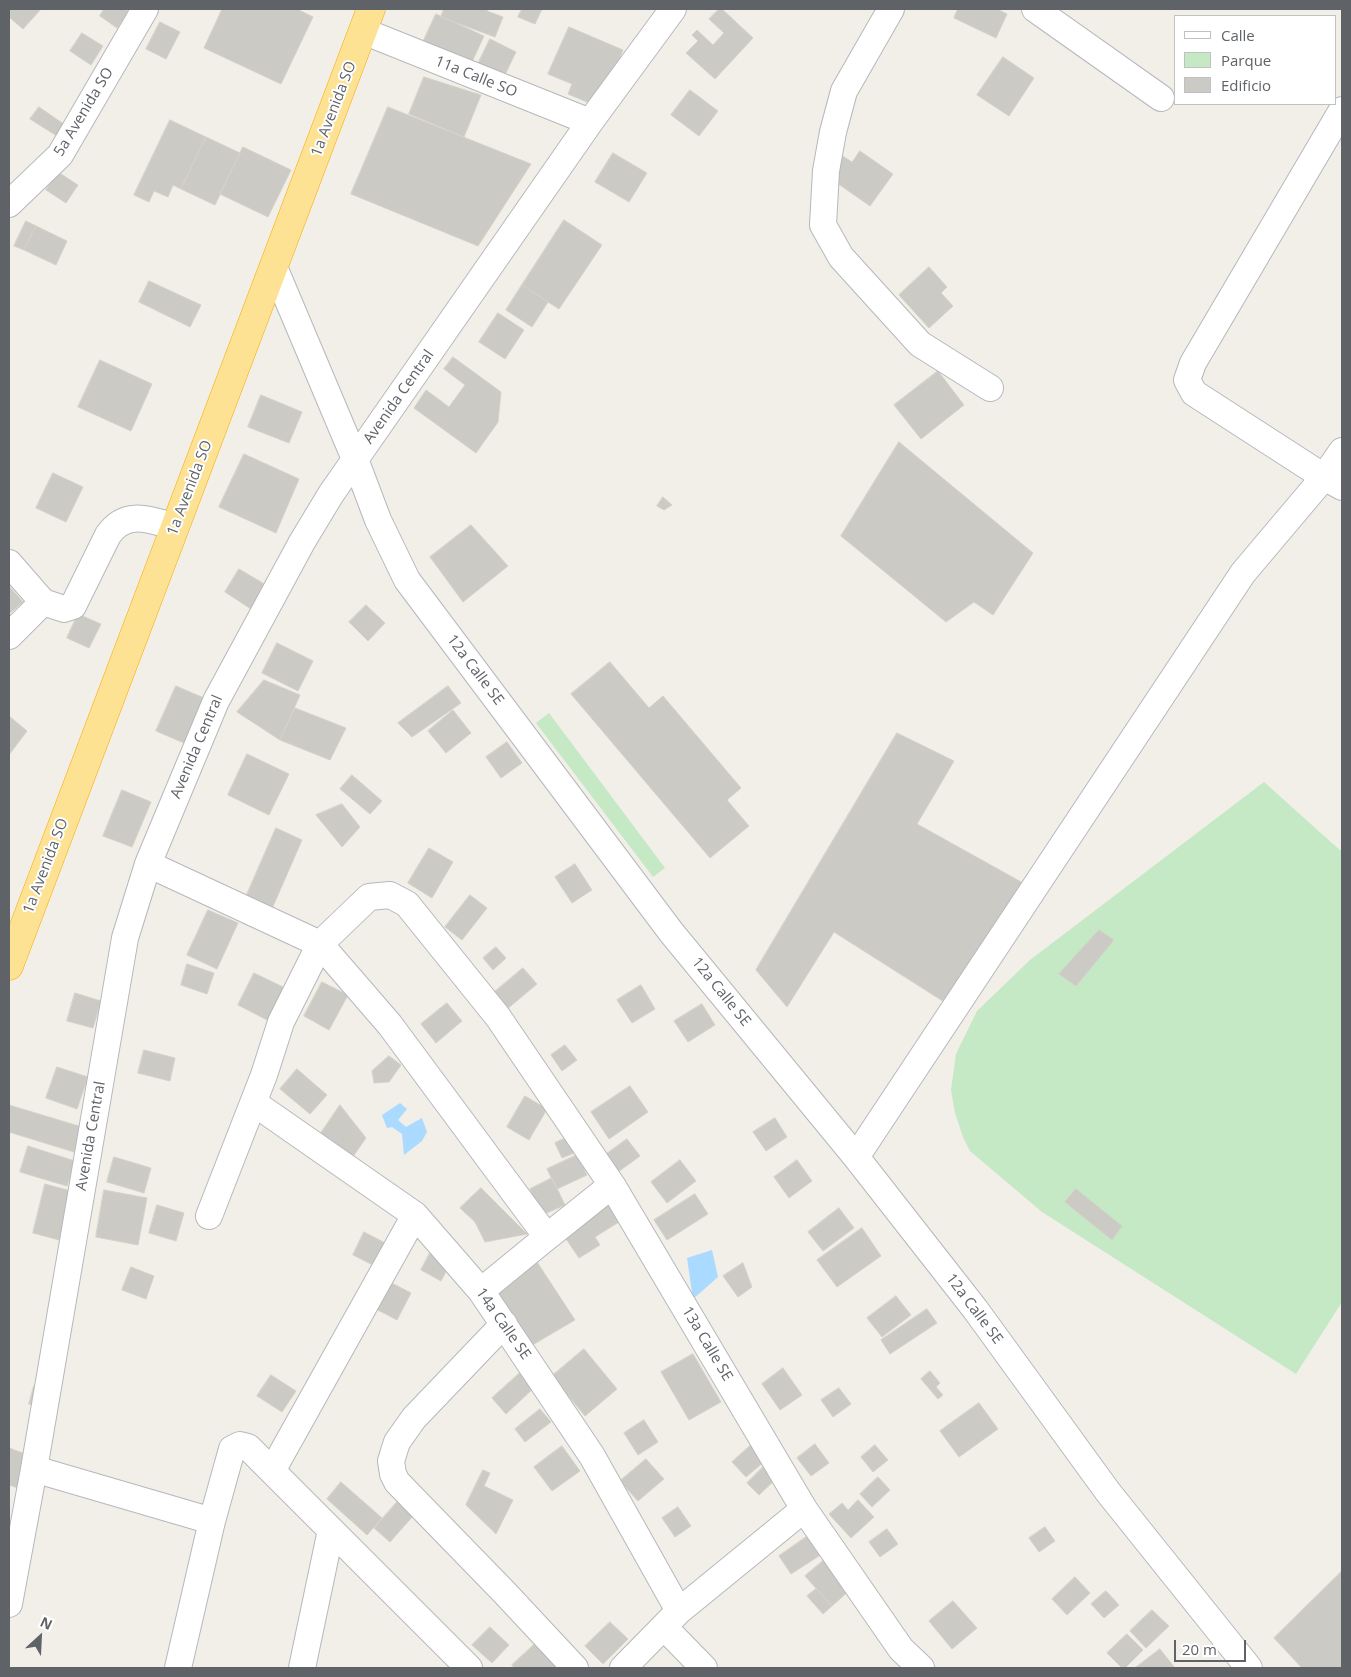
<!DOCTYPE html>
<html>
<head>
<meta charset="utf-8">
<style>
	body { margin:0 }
	#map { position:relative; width:1351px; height:1677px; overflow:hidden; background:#f1efe8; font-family:"Open Sans",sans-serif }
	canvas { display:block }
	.frame { position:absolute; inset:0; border:10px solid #5f6368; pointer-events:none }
	.legend { position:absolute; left:1174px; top:15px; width:162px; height:90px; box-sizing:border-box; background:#fff; border:1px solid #bfc1c3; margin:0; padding:6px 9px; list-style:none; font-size:15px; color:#5f6368 }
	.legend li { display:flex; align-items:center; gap:10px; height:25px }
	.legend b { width:25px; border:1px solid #bfc1c3 }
	.north { position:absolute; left:15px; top:1612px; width:50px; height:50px; -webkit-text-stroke:4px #fff; paint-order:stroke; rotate:25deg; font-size:14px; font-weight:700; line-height:20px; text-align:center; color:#5f6368 }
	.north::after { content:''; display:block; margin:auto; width:18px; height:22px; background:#5f6368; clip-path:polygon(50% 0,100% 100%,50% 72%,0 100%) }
	.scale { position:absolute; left:1174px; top:1640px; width:72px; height:22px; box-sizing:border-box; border:2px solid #5f6368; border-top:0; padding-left:6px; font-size:15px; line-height:18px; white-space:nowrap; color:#5f6368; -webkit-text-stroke:4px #fff; paint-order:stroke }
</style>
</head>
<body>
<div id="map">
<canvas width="1351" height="1677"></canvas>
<div class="frame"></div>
<ul class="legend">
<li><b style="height:6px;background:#fff"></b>Calle</li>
<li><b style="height:14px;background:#c5e8c5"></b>Parque</li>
<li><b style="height:14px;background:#cccac5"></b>Edificio</li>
</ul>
<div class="north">N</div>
<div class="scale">20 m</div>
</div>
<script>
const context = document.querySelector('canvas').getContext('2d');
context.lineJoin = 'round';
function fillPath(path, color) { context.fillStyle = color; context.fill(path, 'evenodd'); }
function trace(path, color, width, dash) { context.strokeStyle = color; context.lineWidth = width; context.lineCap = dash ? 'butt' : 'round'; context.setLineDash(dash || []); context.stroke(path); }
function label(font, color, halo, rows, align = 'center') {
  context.font = font + ' "Open Sans",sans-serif'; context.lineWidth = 4; context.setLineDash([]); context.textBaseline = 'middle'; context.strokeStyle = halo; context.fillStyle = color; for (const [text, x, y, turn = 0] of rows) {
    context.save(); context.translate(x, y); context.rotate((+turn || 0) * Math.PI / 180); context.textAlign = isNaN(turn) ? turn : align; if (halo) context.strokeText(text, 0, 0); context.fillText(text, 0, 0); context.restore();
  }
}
fillPath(new Path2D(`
	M549 713 665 868 653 877 536 723Z
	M1264 782 1342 852V1302L1296 1374 1042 1212 970 1151 963 1137 955 1113 951 1090 956 1054 977 1011 1030 960Z`), '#c5e8c5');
fillPath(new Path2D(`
	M400 1103 407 1109 398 1120 406 1127 422 1118 427 1132 422 1141 404 1155 402 1134 392 1127 387 1128 382 1115Z
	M712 1250 718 1277 693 1299 687 1258Z`), '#aadaff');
const building = new Path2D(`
	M9 9H41L23 29 9 17Z
	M104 9H125L129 12 117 28 100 16Z
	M221 9H297L313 17 281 84 204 48 222 9Z
	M444 9H488L487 11 503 17 495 37 441 17Z
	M522 9H542L535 24 518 17Z
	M719 9H722L753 38 715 79 686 53 698 41 692 35 697 30 713 45 724 33 709 19Z
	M958 9H997L1007 14 996 38 954 18Z
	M436 14 484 36 471 64 423 42Z
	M160 22 180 32 166 59 146 49Z
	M569 27 623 50 599 107 568 94 572 84 548 74Z
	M82 33 103 46 91 65 70 51Z
	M490 39 516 52 502 81 476 68Z
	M1003 57 1034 78 1009 116 977 95Z
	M424 77 481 95 464 137 409 114Z
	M690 90 718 111 699 136 671 115Z
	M39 107 68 127 60 138 30 119Z
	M388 107 531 164 478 246 351 194Z
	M170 120 206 137 181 189 173 185 168 197 154 191 149 202 134 195Z
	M206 137 240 153 215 205 181 189Z
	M243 147 291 170 268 217 220 194Z
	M860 151 893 174 870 206 827 176 841 155 852 162Z
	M613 153 647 173 629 202 595 182Z
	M58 172 78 185 66 203 46 190Z
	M564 220 602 245 559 309 522 285Z
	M26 221 36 226 24 250 14 246Z
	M36 226 67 241 56 265 24 250Z
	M929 267 947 287 941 293 953 306 929 328 899 295Z
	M149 281 201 305 190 327 139 302Z
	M522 285 548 302 532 327 506 310Z
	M498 313 524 330 505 359 479 342Z
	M453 357 501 392 498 422 476 453 414 408 426 390 449 407 465 385 444 369Z
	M100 360 152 384 131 431 78 407Z
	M938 371 964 405 921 439 894 405Z
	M261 395 302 412 289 443 248 427Z
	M899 442 1033 553 993 615 974 602 946 622 841 536Z
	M244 454 299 479 276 533 219 507Z
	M53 473 83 487 66 522 36 508Z
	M663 497 672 505 664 510 657 506Z
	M471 525 508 566 463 602 430 557Z
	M239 569 266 585 251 609 225 592Z
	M9 586 23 602 9 614Z
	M366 605 385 623 368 641 349 622Z
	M78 614 101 624 89 648 67 638Z
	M277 643 313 661 298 691 262 673Z
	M610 662 649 708 663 696 741 788 727 800 749 826 710 858 571 694Z
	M264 680 300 695 280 740 237 712Z
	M176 686 204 698 184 743 156 731Z
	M448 686 461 703 412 737 398 723Z
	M295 708 346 728 330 760 280 740Z
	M453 710 471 733 446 753 428 731Z
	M9 716 27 731 9 755Z
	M897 733 954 761 917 824 1023 883 949 1005 834 932 787 1007 756 970Z
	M507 742 522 763 501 778 486 757Z
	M247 754 289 774 269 815 228 795Z
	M352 775 382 801 370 814 340 789Z
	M122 790 151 802 132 847 103 836Z
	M342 804 360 827 342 847 316 815Z
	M276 828 302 840 271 911 245 899Z
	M429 848 453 862 432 898 408 883Z
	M575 864 592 890 572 903 555 877Z
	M470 895 487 908 462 940 445 927Z
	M208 910 238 923 217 969 187 955Z
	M1099 930 1114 940 1076 986 1059 974Z
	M496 947 506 958 493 970 483 958Z
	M187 964 214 973 207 994 181 985Z
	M523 968 537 984 506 1010 492 994Z
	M254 973 285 988 269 1021 238 1005Z
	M322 982 348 995 329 1030 304 1016Z
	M641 985 655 1009 632 1023 617 1000Z
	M75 993 101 1001 93 1028 67 1021Z
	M447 1003 462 1021 436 1043 421 1024Z
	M702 1004 715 1025 688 1042 674 1021Z
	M565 1045 577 1060 562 1071 551 1055Z
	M144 1050 175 1058 170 1081 138 1073Z
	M389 1056 401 1065 389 1082 374 1083 372 1071Z
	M57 1067 88 1077 77 1109 46 1098Z
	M297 1069 327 1095 310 1114 280 1089Z
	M630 1086 648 1112 609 1139 591 1112Z
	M525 1096 547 1109 529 1140 507 1127Z
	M9 1105 82 1127 74 1152 9 1132Z
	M340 1105 366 1138 352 1158 319 1136Z
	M775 1118 787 1137 766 1151 753 1132Z
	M570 1136 577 1152 562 1158 555 1143Z
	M627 1139 640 1156 618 1172 605 1155Z
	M28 1146 75 1161 67 1186 20 1172Z
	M577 1155 587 1175 557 1189 547 1169Z
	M114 1157 151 1168 144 1193 107 1182Z
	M680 1160 696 1181 667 1203 651 1182Z
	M797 1160 812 1181 789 1198 774 1177Z
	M552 1178 565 1205 542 1215 530 1189Z
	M45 1184 71 1191 59 1240 33 1233Z
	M481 1188 527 1234 485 1242 475 1222 460 1208Z
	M1076 1189 1122 1226 1112 1240 1065 1202Z
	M104 1190 147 1198 138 1245 96 1237Z
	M695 1194 708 1214 667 1240 654 1220Z
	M610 1202 622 1220 595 1237 600 1245 579 1258 562 1233Z
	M157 1205 184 1213 176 1241 149 1233Z
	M839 1208 854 1228 823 1251 808 1232Z
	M862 1228 881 1256 837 1287 817 1260Z
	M364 1232 387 1244 375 1266 353 1255Z
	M430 1253 450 1264 441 1281 421 1270Z
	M537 1262 575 1320 529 1347 492 1291Z
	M743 1263 752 1287 738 1297 723 1276Z
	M131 1267 154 1276 146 1299 122 1290Z
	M384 1279 411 1293 397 1320 370 1306Z
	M896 1296 911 1315 882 1337 867 1318Z
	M927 1309 937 1323 890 1354 881 1340Z
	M584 1349 617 1389 585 1416 552 1376Z
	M693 1354 721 1402 689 1420 661 1372Z
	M783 1368 802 1395 780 1410 762 1384Z
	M522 1371 536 1386 506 1414 492 1398Z
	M930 1371 940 1383 936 1387 943 1395 938 1399 921 1379Z
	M271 1375 296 1391 282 1412 257 1396Z
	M34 1386 44 1389 39 1406 29 1404Z
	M839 1388 851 1404 833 1417 821 1400Z
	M979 1403 998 1429 959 1457 940 1431Z
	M540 1409 551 1422 525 1442 515 1429Z
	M644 1420 658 1442 638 1455 624 1433Z
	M815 1444 829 1463 811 1476 797 1458Z
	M751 1445 765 1461 746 1477 732 1462Z
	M875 1445 888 1460 873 1472 861 1457Z
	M562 1446 580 1471 552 1491 534 1467Z
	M9 1448 31 1456 21 1489 9 1485Z
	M646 1459 664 1479 638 1501 620 1481Z
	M766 1464 778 1477 759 1495 747 1483Z
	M483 1470 490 1473 484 1486 513 1500 496 1534 466 1505Z
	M878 1477 890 1490 872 1507 860 1494Z
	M341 1482 382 1518 367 1535 327 1499Z
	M858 1500 874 1517 851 1538 829 1514 842 1503 848 1510Z
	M398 1501 414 1515 390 1542 374 1528Z
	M678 1507 691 1526 675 1537 662 1518Z
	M1045 1527 1055 1541 1039 1552 1029 1538Z
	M887 1529 898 1544 880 1557 869 1542Z
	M809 1535 822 1554 791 1574 779 1556Z
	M824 1560 851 1589 832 1606 805 1576Z
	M1342 1571V1668H1302L1274 1638Z
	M1075 1577 1090 1593 1067 1615 1052 1599Z
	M816 1589 832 1606 823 1614 807 1596Z
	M1106 1591 1119 1605 1104 1618 1091 1604Z
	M953 1601 977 1628 952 1649 929 1621Z
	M1152 1610 1169 1626 1146 1648 1130 1631Z
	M610 1622 628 1639 603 1664 585 1646Z
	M490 1627 509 1645 492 1663 472 1645Z
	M1127 1634 1143 1650 1125 1668H1122L1107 1653Z
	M537 1642 559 1665 556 1668H514L512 1665Z
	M1160 1649 1175 1668H1135Z`);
fillPath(building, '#cccac5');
trace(building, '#d6d1c6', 1);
const minor = new Path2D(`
	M891 9 844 91 833 132 826 171 823 225 841 257 920 344 990 388
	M1035 9 1161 98
	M363 31 590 122
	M1342 110 1193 363 1187 380 1194 393 1324 477 1342 487
	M9 204 60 155 145 9
	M274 267 355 459 378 520 407 580 671 932 856 1157 975 1309 1108 1492 1249 1668
	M9 563 43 602
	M9 636 43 602 64 609 73 606 108 535C126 509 150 520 175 527
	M148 864 320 944 390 1025 547 1237 481 1291
	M254 1103 415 1215 481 1291 592 1456 679 1611
	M856 1157 1243 573 1324 477 1342 451
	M209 1216 264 1075 281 1022 320 944 369 897 390 895 407 904 498 1017 612 1185 804 1509 901 1649 921 1668
	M547 1237 612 1185
	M504 1324 414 1418 397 1442 391 1461 393 1474 397 1482 504 1592 575 1668
	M34 1469 212 1521 178 1668
	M272 1471 415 1215
	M212 1521 232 1449 240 1445 248 1447 469 1668
	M9 1604 34 1469 125 938 148 864 216 701 302 542 331 494 590 122 673 9
	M664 1627 704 1668
	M302 1668 331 1530
	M623 1668 679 1611 804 1509`);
const highway = new Path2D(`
	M9 966 371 9`);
trace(minor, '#b5b8bc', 28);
trace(highway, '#f9ab00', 29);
trace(minor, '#fff', 26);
trace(highway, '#fde293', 28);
label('15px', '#5f6368', '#fff', [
	["11a Calle SO",476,77,22],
	["1a Avenida SO",334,109,-69],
	["5a Avenida SO",84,112,-59],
	["Avenida Central",399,397,-55],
	["1a Avenida SO",190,488,-69],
	["12a Calle SE",475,670,53],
	["Avenida Central",197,747,-67],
	["1a Avenida SO",46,866,-69],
	["12a Calle SE",721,992,51],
	["Avenida Central",91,1136,-80],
	["12a Calle SE",974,1309,53],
	["14a Calle SE",503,1324,55],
	["13a Calle SE",707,1344,59]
]);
</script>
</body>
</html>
